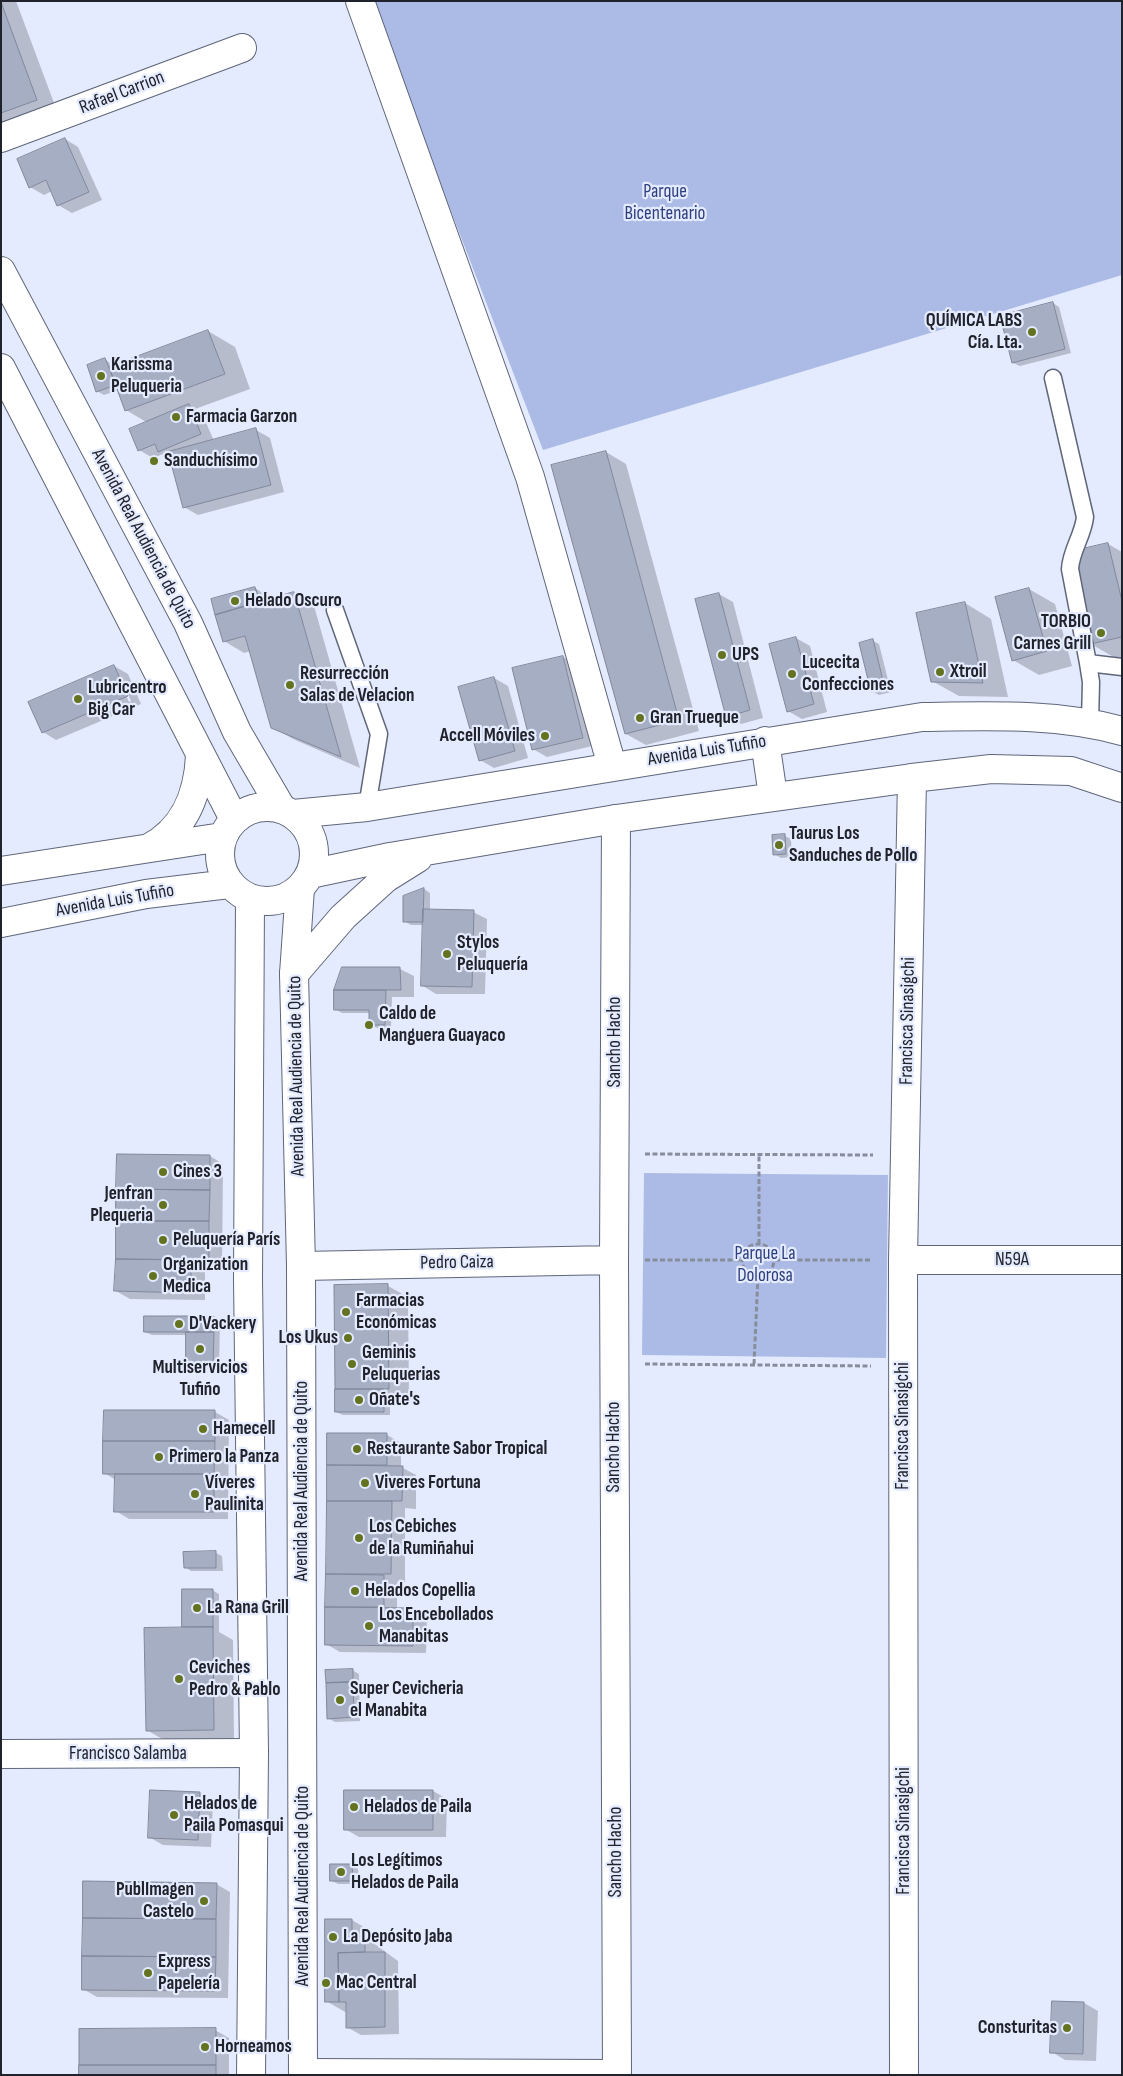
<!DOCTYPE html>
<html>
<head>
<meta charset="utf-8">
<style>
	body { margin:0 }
	#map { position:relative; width:1123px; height:2076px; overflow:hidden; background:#e4ebfe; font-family:"Sofia Sans Condensed",sans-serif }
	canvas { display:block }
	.frame { position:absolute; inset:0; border:2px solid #20232b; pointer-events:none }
</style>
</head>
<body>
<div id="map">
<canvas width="1123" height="2076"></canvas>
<div class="frame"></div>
</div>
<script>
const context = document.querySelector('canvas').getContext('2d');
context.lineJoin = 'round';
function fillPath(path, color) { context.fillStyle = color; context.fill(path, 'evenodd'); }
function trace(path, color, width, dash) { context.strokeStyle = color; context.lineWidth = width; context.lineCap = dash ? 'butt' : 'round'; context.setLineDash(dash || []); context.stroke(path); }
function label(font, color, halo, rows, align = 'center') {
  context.font = font + ' "Sofia Sans Condensed",sans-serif'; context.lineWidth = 4.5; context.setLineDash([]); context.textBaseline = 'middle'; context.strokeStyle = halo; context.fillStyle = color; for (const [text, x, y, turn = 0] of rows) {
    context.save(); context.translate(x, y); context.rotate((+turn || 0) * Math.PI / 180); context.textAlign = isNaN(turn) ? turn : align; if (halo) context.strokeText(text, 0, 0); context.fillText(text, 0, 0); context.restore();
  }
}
fillPath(new Path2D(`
	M370 1H1122V275L543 450Z
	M644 1173 888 1175 886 1358 642 1355Z`), '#acbbe6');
fillPath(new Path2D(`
	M1 1H16L57 111 1 132Z
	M65 139 78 147 102 200 72 213 58 205 52 191 44 195 30 187Z
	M1053 303 1059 307 1071 353 1020 366 1013 363 1001 316Z
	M208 331 235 347 250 389 195 409 202 413 214 441 256 430 270 438 284 492 198 515 184 507 171 458 163 454 153 458 139 450 148 423 126 410 119 390 104 395 97 391 105 359 113 366Z
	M606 452 626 464 699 731 646 745 626 734Z
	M1108 544 1122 552V658L1117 659 1091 644Z
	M255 588 261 592 265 602 294 594 314 606 360 768 293 739 272 727 251 651 244 653 224 641Z
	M1029 589 1055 604 1072 666 1039 675 1013 660Z
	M719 594 733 602 763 718 741 724 727 716Z
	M965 603 991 619 1008 697 959 696 932 681Z
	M796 638 810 646 827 712 802 719 788 711 771 645Z
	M873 641 879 644 891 692 879 695 872 691Z
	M563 657 577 665 596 745 547 757 533 749Z
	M114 666 128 674 141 704 56 740 43 732ZM117 676H120L131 701 129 702Z
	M494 678 508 686 528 758 494 768 480 760Z
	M785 836 791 839 792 857 781 858 774 854Z
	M424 889 430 893V911L473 912 487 919 485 994H436L423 986 424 925H411L404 921Z
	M343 969H400L414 976V997H392L391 1028H377L370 1025V1013H342L335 1009Z
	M118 1155 210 1156 223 1164 222 1267H205V1300L130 1299 116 1291Z
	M388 1286 408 1297 409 1400H390V1415H343L336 1412Z
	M213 1317 220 1321 219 1369H194L187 1365 188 1335H152L145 1332Z
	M215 1412 229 1420 228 1519H129L116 1511V1480L104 1473Z
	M328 1435H387L401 1443V1467L416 1475V1509L405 1508V1582H397V1609H413L427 1617 426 1653 340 1652 326 1644Z
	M216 1553 222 1556 223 1571H191L185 1567Z
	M212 1590 219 1594V1632L233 1640 234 1741 167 1742 147 1730 187 1628 183 1626Z
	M352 1670 359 1674 360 1721 335 1722 328 1718Z
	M433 1791 447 1799 446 1837H359L345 1829Z
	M199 1793 213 1801 211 1847 163 1845 149 1837Z
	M352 1865 358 1869 359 1884H338L332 1881Z
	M216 1884 230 1892 228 1998 97 1997 83 1989Z
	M352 1920 372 1932V1942L398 1961 399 2034 361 2035 347 2027V2013L326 2001Z
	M1054 2002 1084 2003 1098 2011 1096 2061 1065 2060 1052 2052Z
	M215 2030 229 2038V2075H81Z`), '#0003');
const building = new Path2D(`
	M1 2 37 100 1 113Z
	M65 138 89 192 57 206 46 180 29 188 17 159Z
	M1053 302 1065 349 1012 363 1000 316Z
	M208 330 225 374 125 411 109 367Z
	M105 358 116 385 96 392 87 365Z
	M189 404 201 434 158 452 155 444 138 451 129 429Z
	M256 428 271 485 183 508 168 452Z
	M606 451 679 720 625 734 551 465Z
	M1108 543 1122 601V637L1090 644 1069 552Z
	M255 587 260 602 215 615 211 599Z
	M1029 588 1047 651 1012 661 995 597Z
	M294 592 341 757 271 728 245 636 223 642 215 615Z
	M719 593 750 710 726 717 695 599Z
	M965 602 983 683 931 682 916 613Z
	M796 637 814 704 787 712 769 644Z
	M873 639 885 689 871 692 859 643Z
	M563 656 583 738 532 750 512 668Z
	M114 665 128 696 42 733 28 702Z
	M494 677 515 751 479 761 458 687Z
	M785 834 786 854 773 855 772 835Z
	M424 888 423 922H403V896Z
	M423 909 474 910 472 987 421 986Z
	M342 967H400L401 990H334Z
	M334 990H386L385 1025H369V1010H334Z
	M117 1154 210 1155V1190L116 1189Z
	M116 1189 210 1190 209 1221H116Z
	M116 1221H209V1260L116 1259Z
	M116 1259 191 1260V1293L114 1291Z
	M388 1284 389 1389H335L334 1285Z
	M144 1316H214V1332H144Z
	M186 1332H214L213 1366H186Z
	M335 1389H384V1412H335Z
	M104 1410H215V1441H103Z
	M327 1433H387V1465H327Z
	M103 1441H215L214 1474H103Z
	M327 1465 403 1466 402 1501H327Z
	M115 1474H214V1512H114Z
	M327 1501H392L391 1574H326Z
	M216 1551V1568H184L183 1552Z
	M326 1574 384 1575V1607H325Z
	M182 1589H213V1627H182Z
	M325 1607 413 1608V1646L325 1645Z
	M213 1627 214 1730 146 1731 144 1628Z
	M353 1669V1682L326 1683 325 1670Z
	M353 1682 354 1717 327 1719 326 1683Z
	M150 1790 200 1792 198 1840 148 1838Z
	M344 1790H433V1830H344Z
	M330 1864H352L353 1881H330Z
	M83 1881 217 1883 216 1919 83 1918Z
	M83 1918 216 1919V1957L82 1956Z
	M325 1919H352V1937L365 1936V1952L338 1953 339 2002H325Z
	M365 1952H385V2027L346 2028V2002H339L338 1953Z
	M82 1956 216 1957 215 1991 82 1990Z
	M1052 2001 1084 2002 1083 2054 1050 2053Z
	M216 2028V2065H79V2029Z
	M79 2065H216V2075H79Z`);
fillPath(building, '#a6aec4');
trace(building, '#81889d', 1);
const lane = new Path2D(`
	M1053 378 1085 517C1083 536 1071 550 1070 569L1088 663 1091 682 1090 722
	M335 610 379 734 367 807
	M1088 663 1122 667`);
const street = new Path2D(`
	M360 1 530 477 612 766
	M1 138 242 48
	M616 819 614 1260 617 2075
	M903 1260H1122
	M301 1266 614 1260
	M1 1754 254 1753
	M303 2073 617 2074
	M904 2075 903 1260 912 778`);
const secondary = new Path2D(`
	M1 271 188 623 237 732 282 809
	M1 368 234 819
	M300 888 294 974 301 1266 303 2075
	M250 899 248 1279 254 1753 251 2075`);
const primary = new Path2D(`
	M765 741 773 796
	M220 854a47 47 0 1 1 94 0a47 47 0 1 1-94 0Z
	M293 814 367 807 922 717C989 716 1057 713 1122 731
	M149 848C185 829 198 795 200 756
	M1 871 222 837
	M310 874 390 857 616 819 912 778 991 769 1071 771 1122 788
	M1 923 146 894 229 884
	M294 974 343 917 386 878 418 858`);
trace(lane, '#5f667a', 19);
trace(street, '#5f667a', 30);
trace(secondary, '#5f667a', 30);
trace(primary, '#5f667a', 30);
trace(new Path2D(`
	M645 1154 873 1155
	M742 1260a16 16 0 1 1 32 0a16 16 0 1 1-32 0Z
	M759 1244V1156
	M645 1260H742
	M775 1260H872
	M645 1364 871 1366
	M754 1364 758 1276`), '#888d9b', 3, [5, 2.5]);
trace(lane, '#fff', 16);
trace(street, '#fff', 28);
trace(secondary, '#fff', 28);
trace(primary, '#fff', 28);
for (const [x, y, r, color] of [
	[1032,332,5,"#637320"],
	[101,376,5,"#637320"],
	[176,417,5,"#637320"],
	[154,461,5,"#637320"],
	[235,601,5,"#637320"],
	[1101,633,5,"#637320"],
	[722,655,5,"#637320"],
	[940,672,5,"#637320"],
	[792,674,5,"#637320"],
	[290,685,5,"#637320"],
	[78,699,5,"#637320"],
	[640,718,5,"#637320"],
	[545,736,5,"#637320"],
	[779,845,5,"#637320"],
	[447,954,5,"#637320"],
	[369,1025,5,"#637320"],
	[163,1172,5,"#637320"],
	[163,1205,5,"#637320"],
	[163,1240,5,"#637320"],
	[153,1276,5,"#637320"],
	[346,1312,5,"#637320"],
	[179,1324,5,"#637320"],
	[348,1338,5,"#637320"],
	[200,1349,5,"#637320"],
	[352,1364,5,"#637320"],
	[359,1400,5,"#637320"],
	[203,1429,5,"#637320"],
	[357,1449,5,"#637320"],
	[159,1457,5,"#637320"],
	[365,1483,5,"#637320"],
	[195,1494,5,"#637320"],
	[359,1538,5,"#637320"],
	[355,1591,5,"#637320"],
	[197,1608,5,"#637320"],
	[369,1626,5,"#637320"],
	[179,1679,5,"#637320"],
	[340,1700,5,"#637320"],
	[354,1807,5,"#637320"],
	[174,1815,5,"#637320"],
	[341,1872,5,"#637320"],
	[204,1901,5,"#637320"],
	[333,1937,5,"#637320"],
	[148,1973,5,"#637320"],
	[326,1983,5,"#637320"],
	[1067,2028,5,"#637320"],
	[205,2047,5,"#637320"]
]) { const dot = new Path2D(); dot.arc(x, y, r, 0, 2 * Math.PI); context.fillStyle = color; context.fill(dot); trace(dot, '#e4ebfe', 2); }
label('19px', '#20232b', '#e4ebfe', [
	["Rafael Carrion",122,93,-21],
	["Avenida Real Audiencia de Quito",143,539,62],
	["Avenida Luis Tufiño",707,751,-9],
	["Avenida Luis Tufiño",115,901,-10],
	["Francisca Sinasigchi",908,1021,-89],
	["Sancho Hacho",615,1042,-90],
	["Avenida Real Audiencia de Quito",297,1076,-91],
	["N59A",1012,1260],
	["Pedro Caiza",457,1263,-1],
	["Francisca Sinasigchi",903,1426,-90],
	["Sancho Hacho",614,1447,-90],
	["Avenida Real Audiencia de Quito",302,1481,-90],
	["Francisco Salamba",128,1754],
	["Francisca Sinasigchi",904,1831,-90],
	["Sancho Hacho",616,1852,-90],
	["Avenida Real Audiencia de Quito",303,1886,-90]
]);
label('19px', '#2d3e7e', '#e4ebfe', [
	["Parque",665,192],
	["Bicentenario",665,214],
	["Parque La",765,1254],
	["Dolorosa",765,1276]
]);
label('bold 19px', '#20232b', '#e4ebfe', [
	["QUÍMICA LABS",1022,321,"right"],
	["Cía. Lta.",1022,343,"right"],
	["Karissma",111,365],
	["Peluqueria",111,387],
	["Farmacia Garzon",186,417],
	["Sanduchísimo",164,461],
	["Helado Oscuro",245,601],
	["TORBIO",1091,622,"right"],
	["Carnes Grill",1091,644,"right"],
	["UPS",732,655],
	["Lucecita",802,663],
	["Confecciones",802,685],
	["Xtroil",950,672],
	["Resurrección",300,674],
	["Salas de Velacion",300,696],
	["Lubricentro",88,688],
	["Big Car",88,710],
	["Gran Trueque",650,718],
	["Accell Móviles",535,736,"right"],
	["Taurus Los",789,834],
	["Sanduches de Pollo",789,856],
	["Stylos",457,943],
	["Peluquería",457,965],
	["Caldo de",379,1014],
	["Manguera Guayaco",379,1036],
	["Cines 3",173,1172],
	["Jenfran",153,1194,"right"],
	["Plequeria",153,1216,"right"],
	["Peluquería París",173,1240],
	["Organization",163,1265],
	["Medica",163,1287],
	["Farmacias",356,1301],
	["Económicas",356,1323],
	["D'Vackery",189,1324],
	["Los Ukus",338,1338,"right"],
	["Geminis",362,1353],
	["Peluquerias",362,1375],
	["Multiservicios",200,1368,"center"],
	["Tufiño",200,1390,"center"],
	["Oñate's",369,1400],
	["Hamecell",213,1429],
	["Restaurante Sabor Tropical",367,1449],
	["Primero la Panza",169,1457],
	["Víveres",205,1483],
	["Paulinita",205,1505],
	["Viveres Fortuna",375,1483],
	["Los Cebiches",369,1527],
	["de la Rumiñahui",369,1549],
	["Helados Copellia",365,1591],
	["La Rana Grill",207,1608],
	["Los Encebollados",379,1615],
	["Manabitas",379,1637],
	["Ceviches",189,1668],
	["Pedro & Pablo",189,1690],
	["Super Cevicheria",350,1689],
	["el Manabita",350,1711],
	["Helados de",184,1804],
	["Paila Pomasqui",184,1826],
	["Helados de Paila",364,1807],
	["Los Legítimos",351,1861],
	["Helados de Paila",351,1883],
	["PublImagen",194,1890,"right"],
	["Castelo",194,1912,"right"],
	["La Depósito Jaba",343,1937],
	["Express",158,1962],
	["Papelería",158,1984],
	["Mac Central",336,1983],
	["Consturitas",1057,2028,"right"],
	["Horneamos",215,2047]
], 'left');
</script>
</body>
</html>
